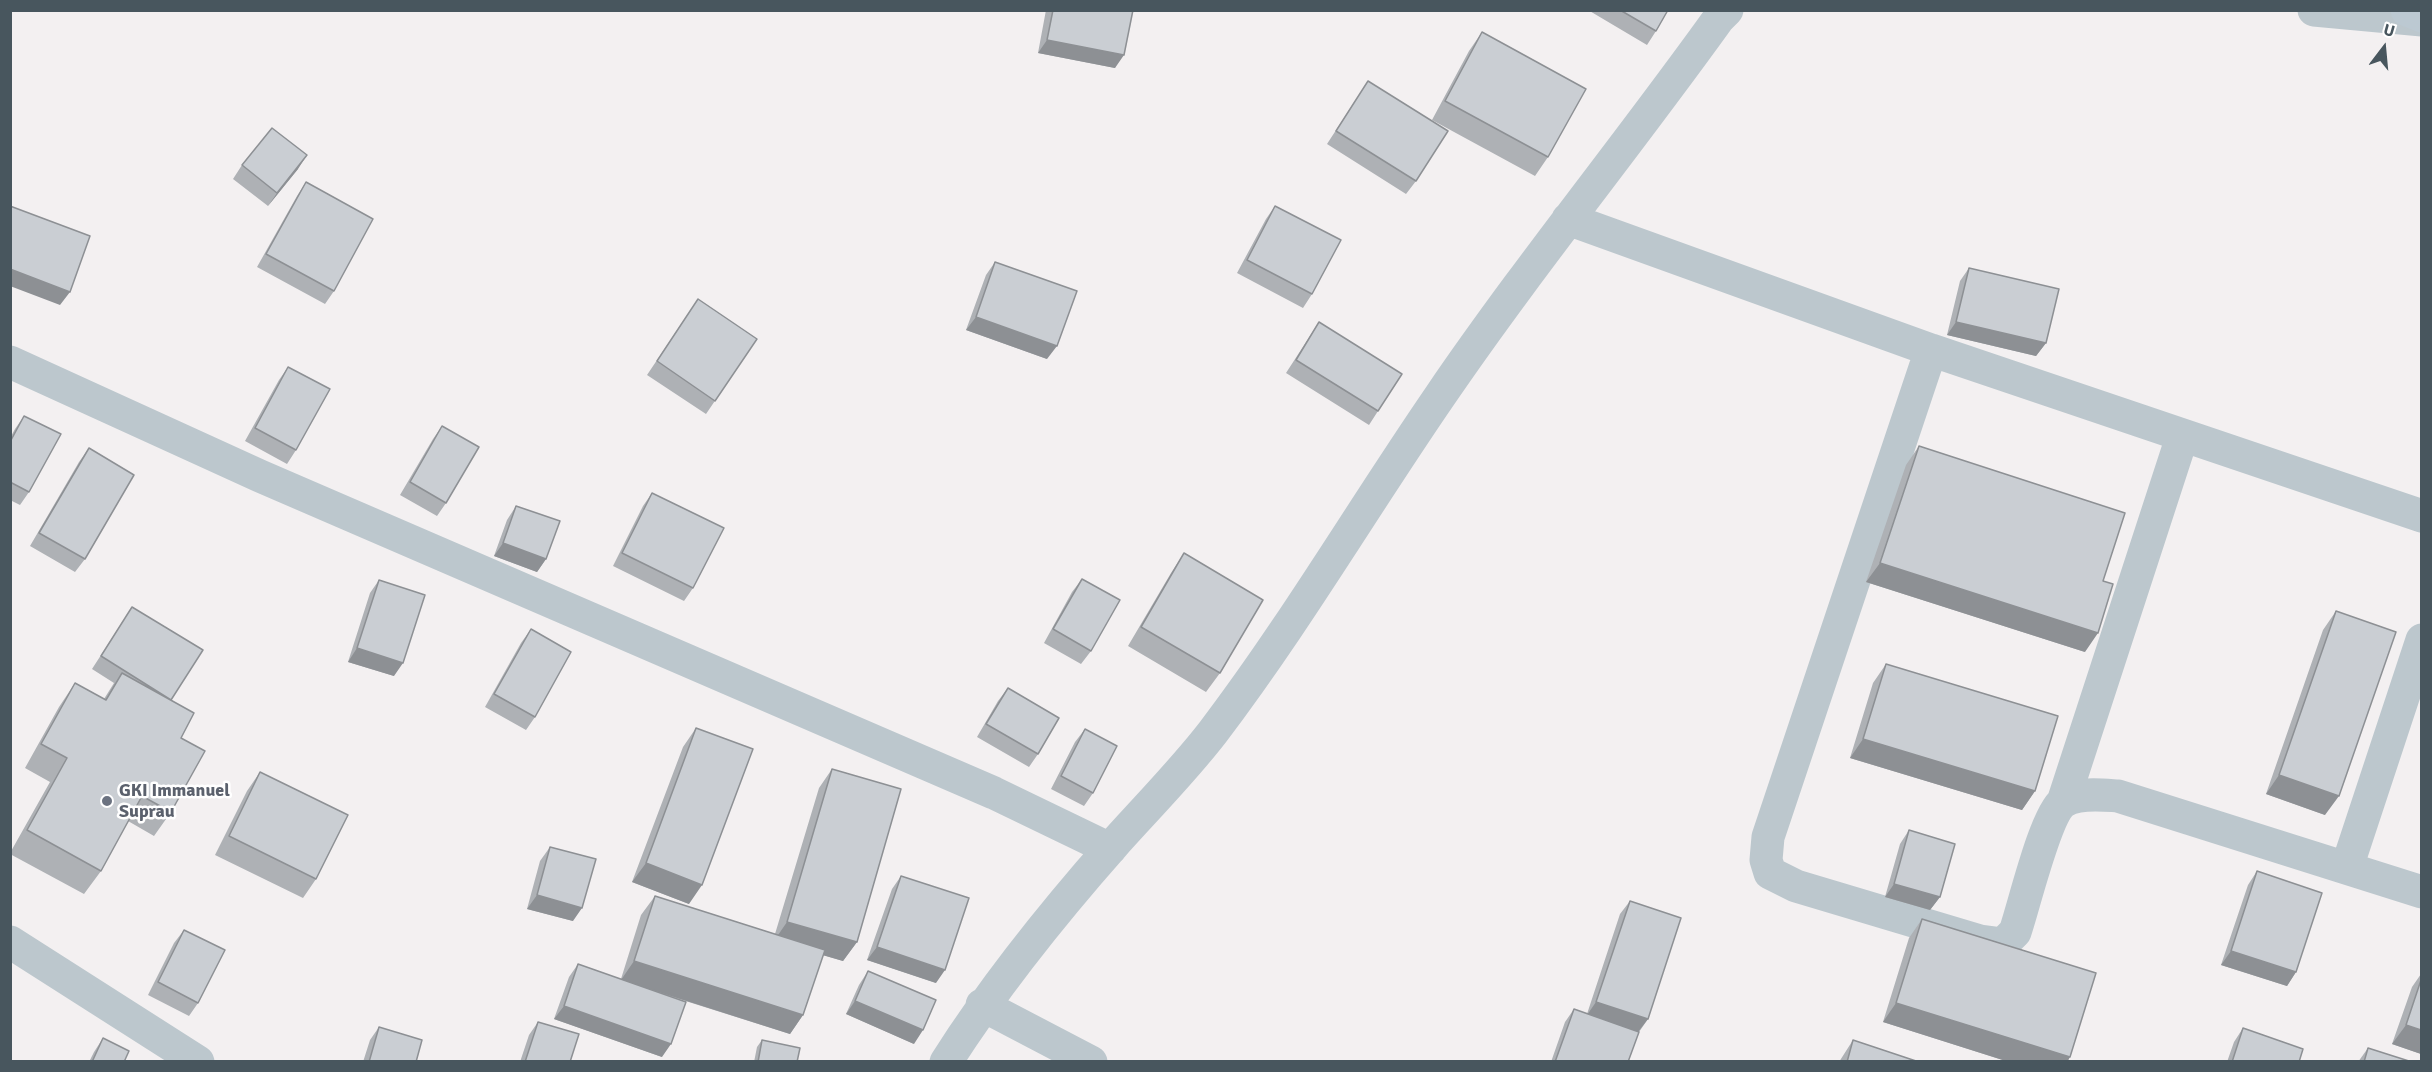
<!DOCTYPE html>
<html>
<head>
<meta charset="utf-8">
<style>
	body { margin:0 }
	#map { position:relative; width:2432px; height:1072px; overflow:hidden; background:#f3f0f1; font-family:Signika,sans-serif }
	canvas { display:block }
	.frame { position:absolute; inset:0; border:12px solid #48565e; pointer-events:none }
	.north { position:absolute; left:2354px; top:18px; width:60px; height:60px; -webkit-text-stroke:4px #fff; paint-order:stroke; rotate:16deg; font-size:16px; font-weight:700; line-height:24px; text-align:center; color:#48565e }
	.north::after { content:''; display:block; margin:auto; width:21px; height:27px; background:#48565e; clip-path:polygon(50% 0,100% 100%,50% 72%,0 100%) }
</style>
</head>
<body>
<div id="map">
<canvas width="2432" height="1072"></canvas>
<div class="frame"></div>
<div class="north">U</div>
</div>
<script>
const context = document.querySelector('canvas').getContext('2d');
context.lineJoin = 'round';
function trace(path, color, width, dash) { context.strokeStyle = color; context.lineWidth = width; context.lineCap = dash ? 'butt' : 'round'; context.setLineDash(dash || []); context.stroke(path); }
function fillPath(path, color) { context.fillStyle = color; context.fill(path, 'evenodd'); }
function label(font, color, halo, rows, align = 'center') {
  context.font = font + ' Signika,sans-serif'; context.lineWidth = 5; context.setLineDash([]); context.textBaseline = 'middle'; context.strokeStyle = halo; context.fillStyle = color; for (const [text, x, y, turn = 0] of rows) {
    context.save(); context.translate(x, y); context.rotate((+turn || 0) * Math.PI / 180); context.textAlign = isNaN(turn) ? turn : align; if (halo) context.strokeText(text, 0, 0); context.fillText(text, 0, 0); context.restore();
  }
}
trace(new Path2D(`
	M2314 10 2422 20
	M1568 219 1931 350
	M10 362 260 476 994 793 1110 849
	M2422 516 1931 350 1768 837 1766 860 1770 873 1796 886 1980 941 2003 944 2015 932C2024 906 2045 816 2063 802 2077 792 2102 795 2118 796L2422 892
	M2063 802 2182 437
	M2347 867 2422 640
	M10 942 198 1062
	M982 1005 1091 1062
	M946 1062C995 985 1053 913 1114 844 1147 807 1183 771 1213 732 1295 624 1363 508 1440 396 1528 267 1628 145 1719 18L1727 10`), '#bcc7cd', 33);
trace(new Path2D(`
	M2407 10 2422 16`), '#bcc9d2', 33);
fillPath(new Path2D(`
	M1046 10H1133L1115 68 1038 53Z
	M1588 10H1668L1656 31 1647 45Z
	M1482 32 1548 157 1535 176 1432 120 1469 51Z
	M1368 81 1416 181 1406 194 1327 144Z
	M242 165 298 169 268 206 233 179Z
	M306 182 334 291 325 304 257 267 297 196Z
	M1275 206 1312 294 1303 308 1237 273 1266 219Z
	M995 262 1047 359 966 330 986 275Z
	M1969 268 2046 343 2036 356 1947 335 1960 281Z
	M698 299 757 339 706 414 647 375Z
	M1319 322 1378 411 1369 425 1286 373Z
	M288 367 296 450 287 464 245 441 279 380Z
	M24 416 29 492 20 505 10 500V438L15 429Z
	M442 426 446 503 437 516 400 495 433 439Z
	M1919 446 2085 652 1866 582 1906 465Z
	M89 448 85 559 75 572 30 546 79 462Z
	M652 493 693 588 684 601 613 566 643 506Z
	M516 506 546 559 537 572 494 556 507 520Z
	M1184 553 1220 673 1206 692 1128 646 1171 573Z
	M1082 579 1091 651 1081 664 1044 643 1072 592Z
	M379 580 394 676 348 662 370 593Z
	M132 607 171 700 181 738 171 812 154 836 128 821 101 871 84 894 10 854V853L50 782 25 768 59 707 75 683 104 699 114 683 92 669Z
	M2336 611 2325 815 2266 794 2323 630Z
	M531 629 535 717 526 730 485 707 521 643Z
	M1886 664 2035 791 2022 810 1850 758 1873 683Z
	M1008 688 1038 754 1029 767 977 737 998 701Z
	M696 728 689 904 632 882 683 747Z
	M1085 729 1093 793 1084 806 1051 789 1075 742Z
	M832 769 857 942 843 961 823 955 803 1015 790 1034 657 992 662 1057 554 1019 569 977 578 964 621 979 641 915 655 896 775 934 819 788Z
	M260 772 316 879 303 898 215 855 247 791Z
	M1909 830 1940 897 1930 910 1885 897 1900 844Z
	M550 847 573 921 527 909 540 861Z
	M2257 871 2296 972 2287 986 2221 965 2248 885Z
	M901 876 936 983 867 960 892 889Z
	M1630 901 1648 1019 1639 1032 1628 1062H1551L1565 1022 1574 1009 1587 1014 1620 914Z
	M1922 919 2070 1057 2067 1062H2009L1883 1022 1909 938Z
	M184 930 198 1003 189 1016 148 995 174 943Z
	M868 971 914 1044 846 1014 859 985Z
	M2421 974V1054L2392 1044 2412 987Z
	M538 1022 570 1062H520L529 1035Z
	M379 1027 416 1062H363L370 1040Z
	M2243 1028 2299 1062H2227L2234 1042Z
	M103 1038 124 1062H89L94 1052Z
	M762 1040 797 1062H754L757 1047Z
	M1853 1040 1919 1062H1839Z
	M2368 1048 2412 1062H2358Z`), '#aeb1b5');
fillPath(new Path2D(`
	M1047 40 1124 55 1115 68 1038 53Z
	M307 155 298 169 268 206 277 193Z
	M10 269 70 292 60 305 10 286Z
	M976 317 1057 346 1047 359 966 330Z
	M1956 322 2046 343 2036 356 1947 335Z
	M503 543 546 559 537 572 494 556Z
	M1880 563 2098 633 2085 652 1866 582Z
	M357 648 403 663 394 676 348 662Z
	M1863 739 2035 791 2022 810 1850 758Z
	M2279 775 2339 796 2325 815 2266 794Z
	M646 863 702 885 689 904 632 882Z
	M1894 884 1940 897 1930 910 1885 897Z
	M537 895 582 908 573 921 527 909Z
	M787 922 857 942 843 961 774 941Z
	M877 947 945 970 936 983 867 960Z
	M2231 951 2296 972 2287 986 2221 965Z
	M634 961 803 1015 790 1034 621 980Z
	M855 1001 923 1030 914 1044 846 1014Z
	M1596 1002 1648 1019 1638 1032 1587 1015Z
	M1896 1003 2070 1057 2067 1062H2009L1883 1022Z
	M564 1006 671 1044 662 1057 554 1019Z
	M2406 1025 2421 1030V1054L2392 1044Z`), '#8d9094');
const building = new Path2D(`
	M1053 10H1133L1124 55 1047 40Z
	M1620 10H1668L1656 31Z
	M1482 32 1586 89 1548 157 1445 101Z
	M1368 81 1448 131 1416 181 1336 131Z
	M272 128 307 155 277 193 242 165Z
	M306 182 373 219 334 291 266 254Z
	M10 206 90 236 70 292 10 269Z
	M1275 206 1341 240 1312 294 1247 260Z
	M995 262 1077 291 1057 346 976 317Z
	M1969 268 2059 289 2046 343 1956 322Z
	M698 299 757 339 715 401 657 361Z
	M1319 322 1402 374 1378 411 1296 360Z
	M288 367 330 389 296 450 255 428Z
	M24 416 61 434 29 492 10 482V442Z
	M442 426 479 447 446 503 410 482Z
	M1919 446 2125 513 2103 581 2113 584 2098 633 1880 563Z
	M89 448 134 475 85 559 39 533Z
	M652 493 724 528 693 588 622 553Z
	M516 506 560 521 546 559 503 543Z
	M1184 553 1263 600 1220 673 1141 627Z
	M1082 579 1120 600 1091 651 1053 629Z
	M379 580 425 595 403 663 357 648Z
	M132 607 203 650 171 700 101 656Z
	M2336 611 2396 632 2339 796 2279 775Z
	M531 629 571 652 535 717 494 694Z
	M1886 664 2058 716 2035 791 1863 739Z
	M122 673 194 713 181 738 205 751 171 812 142 796 101 871 27 830 67 758 41 744 75 683 106 700Z
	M1008 688 1059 718 1038 754 986 724Z
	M696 728 753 749 702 885 646 863Z
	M1085 729 1117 746 1093 793 1061 776Z
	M832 769 901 789 857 942 787 922Z
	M260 772 348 815 316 879 229 836Z
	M1909 830 1955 844 1940 897 1894 884Z
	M550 847 596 859 582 908 537 895Z
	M2257 871 2322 893 2296 972 2231 951Z
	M901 876 969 898 945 970 877 947Z
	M655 896 825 950 803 1015 634 961Z
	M1630 901 1681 918 1648 1019 1596 1002Z
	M1922 919 2096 973 2070 1057 1896 1003Z
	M184 930 225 950 198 1003 158 982Z
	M578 964 686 1002 671 1044 564 1006Z
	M868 971 936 1000 923 1030 855 1001Z
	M2421 980V1030L2406 1025Z
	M1574 1009 1639 1032 1628 1062H1555Z
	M538 1022 579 1034 570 1062H525Z
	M379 1027 422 1040 416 1062H369Z
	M2243 1028 2303 1049 2299 1062H2232Z
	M103 1038 129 1051 124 1062H92Z
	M762 1040 800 1048 797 1062H758Z
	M1853 1040 1919 1062H1847Z
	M2368 1048 2412 1062H2364Z`);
fillPath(building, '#caced3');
trace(building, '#8d9094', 1.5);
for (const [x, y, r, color] of [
	[107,801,6,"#6b7280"]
]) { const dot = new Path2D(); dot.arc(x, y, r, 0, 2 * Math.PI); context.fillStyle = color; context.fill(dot); trace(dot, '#fff', 2); }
label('bold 18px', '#5b616d', '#fff', [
	["GKI Immanuel",119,791],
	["Suprau",119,812]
], 'left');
</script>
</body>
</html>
